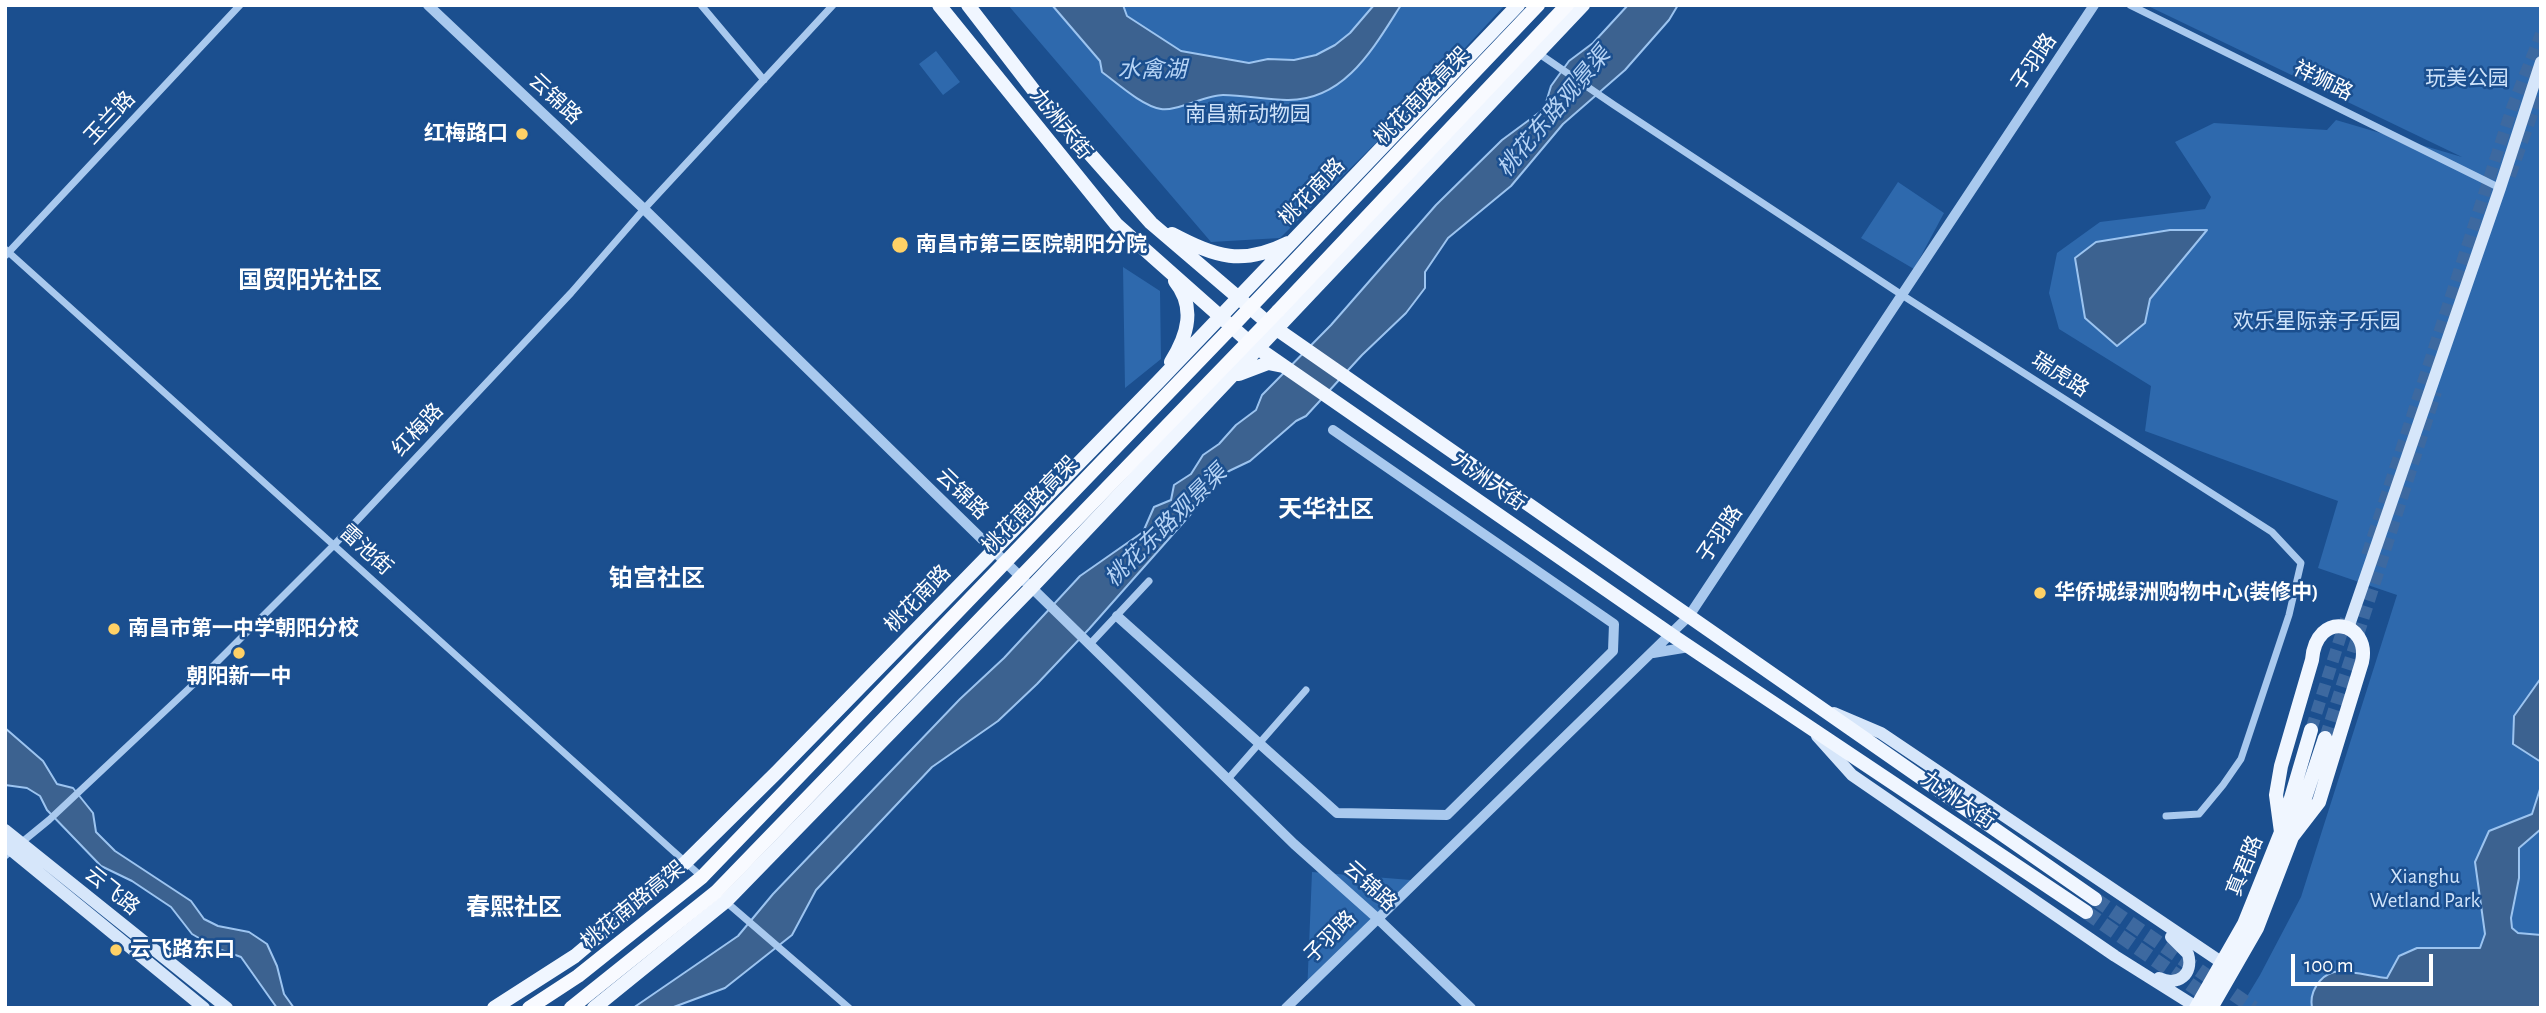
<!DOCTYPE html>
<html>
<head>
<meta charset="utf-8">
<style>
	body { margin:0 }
	#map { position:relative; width:2546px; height:1013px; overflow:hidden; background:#1b4f8f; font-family:"Alegreya Sans",sans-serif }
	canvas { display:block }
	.frame { position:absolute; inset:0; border:7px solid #fff; pointer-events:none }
	.scale { position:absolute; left:2291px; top:954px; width:142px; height:32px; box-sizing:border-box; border:4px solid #fff; border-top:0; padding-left:9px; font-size:21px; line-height:24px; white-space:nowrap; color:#fff; -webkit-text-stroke:5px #1b4f8f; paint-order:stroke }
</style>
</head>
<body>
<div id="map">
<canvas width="2546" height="1013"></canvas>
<div class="frame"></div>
<div class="scale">100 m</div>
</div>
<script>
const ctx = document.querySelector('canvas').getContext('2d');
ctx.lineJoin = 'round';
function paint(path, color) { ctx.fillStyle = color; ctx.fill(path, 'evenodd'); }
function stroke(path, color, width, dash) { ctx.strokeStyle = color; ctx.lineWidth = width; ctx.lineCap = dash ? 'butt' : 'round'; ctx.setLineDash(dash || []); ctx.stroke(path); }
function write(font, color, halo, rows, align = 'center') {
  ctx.font = font + ' "Alegreya Sans","Noto Sans SC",sans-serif'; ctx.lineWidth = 5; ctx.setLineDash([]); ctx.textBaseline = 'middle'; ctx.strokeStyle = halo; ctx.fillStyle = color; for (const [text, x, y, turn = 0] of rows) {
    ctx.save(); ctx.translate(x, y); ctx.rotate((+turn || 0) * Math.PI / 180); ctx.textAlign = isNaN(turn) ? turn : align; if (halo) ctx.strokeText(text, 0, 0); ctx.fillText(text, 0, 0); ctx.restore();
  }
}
paint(new Path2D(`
	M1008,5H1505L1383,136L1280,238L1211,242Z
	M2146,5H2541V1008H2240L2260,975L2301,897L2397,595L2318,568L2338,501L2145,431L2151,386L2059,329L2049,293L2057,253L2100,222L2205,209L2211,197L2175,142L2214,123L2327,130L2336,120L2462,157Z
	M936,51L960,82L943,95L919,64Z
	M1898,182L1944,213L1914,269L1861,238Z
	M1123,267L1160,291L1161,359L1125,388Z
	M1312,872L1423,881L1307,995Z`), '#2e69ad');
const water = new Path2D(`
	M1052,5H1123L1127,16L1181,51L1249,63L1268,59L1294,60L1316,55L1335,45L1350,33L1374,5H1401C1374,47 1345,101 1287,100C1266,100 1245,95 1223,95C1206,95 1175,112 1161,109C1142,106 1117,83 1102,72L1100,61Z
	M1628,5H1678L1669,20L1625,70L1563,124L1511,186L1448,238L1425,272V288L1406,313L1362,355L1306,416L1296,421L1250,461L1229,471L1089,629L1037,684L998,721L932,767L816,890L792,935L725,988L671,1008H633L738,936L773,894L960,699L1004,658L1080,576L1143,532L1154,507L1171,500L1174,485L1191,474L1203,455L1219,444L1236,425L1256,410L1262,395L1331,325L1436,205L1502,140L1544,109L1551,86L1569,61L1593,43Z
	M2170,230H2207L2150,299L2145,323L2117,346L2085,318L2075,258L2096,242Z
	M2541,678V762L2513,744L2514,716Z
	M5,728L43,761L57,784L73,788L93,813L96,832L115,851L191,901L204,919L218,926L249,932L267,944L277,966L284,994L294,1008H277L241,957L216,948L192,934L171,907L132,881L101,866L47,810L40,796L27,788L5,785Z
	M2541,786V829L2519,848V878L2511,918L2512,928L2518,933L2541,935V1008H2312C2309,993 2319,976 2334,972C2345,969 2374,977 2387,978L2399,956L2417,948H2480L2485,934L2475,862L2489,831L2532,814Z`);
paint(water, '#3c6290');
stroke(water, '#9cc4f0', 2);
stroke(new Path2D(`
	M2510,176L2541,89
	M2367,555L2512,108L2541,34
	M2311,730L2346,619
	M2325,738L2436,392`), '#3d69a0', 12, [12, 6]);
stroke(new Path2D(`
	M2095,899L2254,1008
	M2086,912L2224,1008`), '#3d69a0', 14, [14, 7]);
stroke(new Path2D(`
	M701,5L764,80
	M2130,5L2500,188
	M1538,53L1614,105L1902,295L2272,532L2301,563L2289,615L2241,759L2223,785L2199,814L2166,816
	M5,249L702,877
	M6,255L240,5
	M1090,644L1149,581
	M1228,779L1306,690
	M5,856L49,820L215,664L334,545L571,293L644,209L833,5
	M725,901L849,1008`), '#a9c9ee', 7);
stroke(new Path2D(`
	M428,5L644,209L1294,844L1377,918L1471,1008
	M1117,616L1337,813L1447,815L1613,651L1614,624L1333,430
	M1653,653L1689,647
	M1286,1008L1689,616L2094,5`), '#a9c9ee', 10);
stroke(new Path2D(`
	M2348,628L2500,188L2541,62
	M1834,713L1881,733L2230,968
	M1817,736L1852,775L2115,956L2198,1008
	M5,830L227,1008
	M5,845L204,1008
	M2159,978C2178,987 2194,974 2188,954L2171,937`), '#d6e6fa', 12);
stroke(new Path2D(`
	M939,5L1116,224L1249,342L1676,638L2086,912
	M968,5L1035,92L1151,223L1268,323L2095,899
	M1172,234C1216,257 1242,266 1288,243
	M1171,362C1188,335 1196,307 1175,281
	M1239,374L1268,363L1283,366
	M2281,832L2276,795L2281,766L2312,660C2316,609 2371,621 2362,662L2319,802L2292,837
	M494,1008L575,956L686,862L777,772L1159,381L1518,5
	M594,1008L726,901L1031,588L1583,5
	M2196,1008L2244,924L2281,832L2311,730
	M2211,1008L2257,928L2292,837L2325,738`), '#f0f6ff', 14);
stroke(new Path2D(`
	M1278,311L1567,5`), '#f8faff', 14);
stroke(new Path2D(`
	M529,1008L578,976L702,877L1226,333L1538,5
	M571,1008L716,892L1278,311`), '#f8faff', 14);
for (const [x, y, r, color] of [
	[522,134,7,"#ffd166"],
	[900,245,9,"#ffd166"],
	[2040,593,7,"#ffd166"],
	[114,629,7,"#ffd166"],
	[239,653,7,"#ffd166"],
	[116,950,7,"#ffd166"]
]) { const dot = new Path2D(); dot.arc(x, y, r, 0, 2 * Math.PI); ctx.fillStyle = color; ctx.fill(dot); stroke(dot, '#1b4f8f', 2.5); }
write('21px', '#fff', '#1b4f8f', [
	["子羽路",2034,62,-56],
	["祥狮路",2323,81,26],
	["桃花南路高架",1422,96,-46],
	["云锦路",555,99,43],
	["玉兰路",110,118,-47],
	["九洲大街",1061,124,51],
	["桃花南路",1312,192,-46],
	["瑞虎路",2060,375,33],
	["红梅路",418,430,-47],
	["九洲大街",1489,482,35],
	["云锦路",962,494,44],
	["桃花南路高架",1030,505,-46],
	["子羽路",1720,534,-56],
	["雷池街",366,550,42],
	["桃花南路",918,599,-46],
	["九洲大街",1958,800,34],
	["真君路",2245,866,-68],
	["云锦路",1370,886,42],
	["云飞路",112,891,39],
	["桃花南路高架",633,905,-39],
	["子羽路",1330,937,-45]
]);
write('21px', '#cfe3fa', '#1b4f8f', [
	["玩美公园",2467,79],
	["南昌新动物园",1248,115],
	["欢乐星际亲子乐园",2317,322],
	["Xianghu",2425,877],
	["Wetland Park",2425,901]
]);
write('bold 21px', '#fff', '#1b4f8f', [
	["红梅路口",508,134,"right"],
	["南昌市第三医院朝阳分院",916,245],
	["华侨城绿洲购物中心(装修中)",2054,593],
	["南昌市第一中学朝阳分校",128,629],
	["朝阳新一中",239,677,"center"],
	["云飞路东口",130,950]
], 'left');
write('italic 23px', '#b5d3f5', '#1b4f8f', [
	["水禽湖",1152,70],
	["桃花东路观景渠",1554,112,-50],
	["桃花东路观景渠",1166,526,-45]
]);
write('bold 24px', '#fff', '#1b4f8f', [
	["国贸阳光社区",310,281],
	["天华社区",1326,510],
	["铂宫社区",657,579],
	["春熙社区",514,908]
]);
</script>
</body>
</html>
